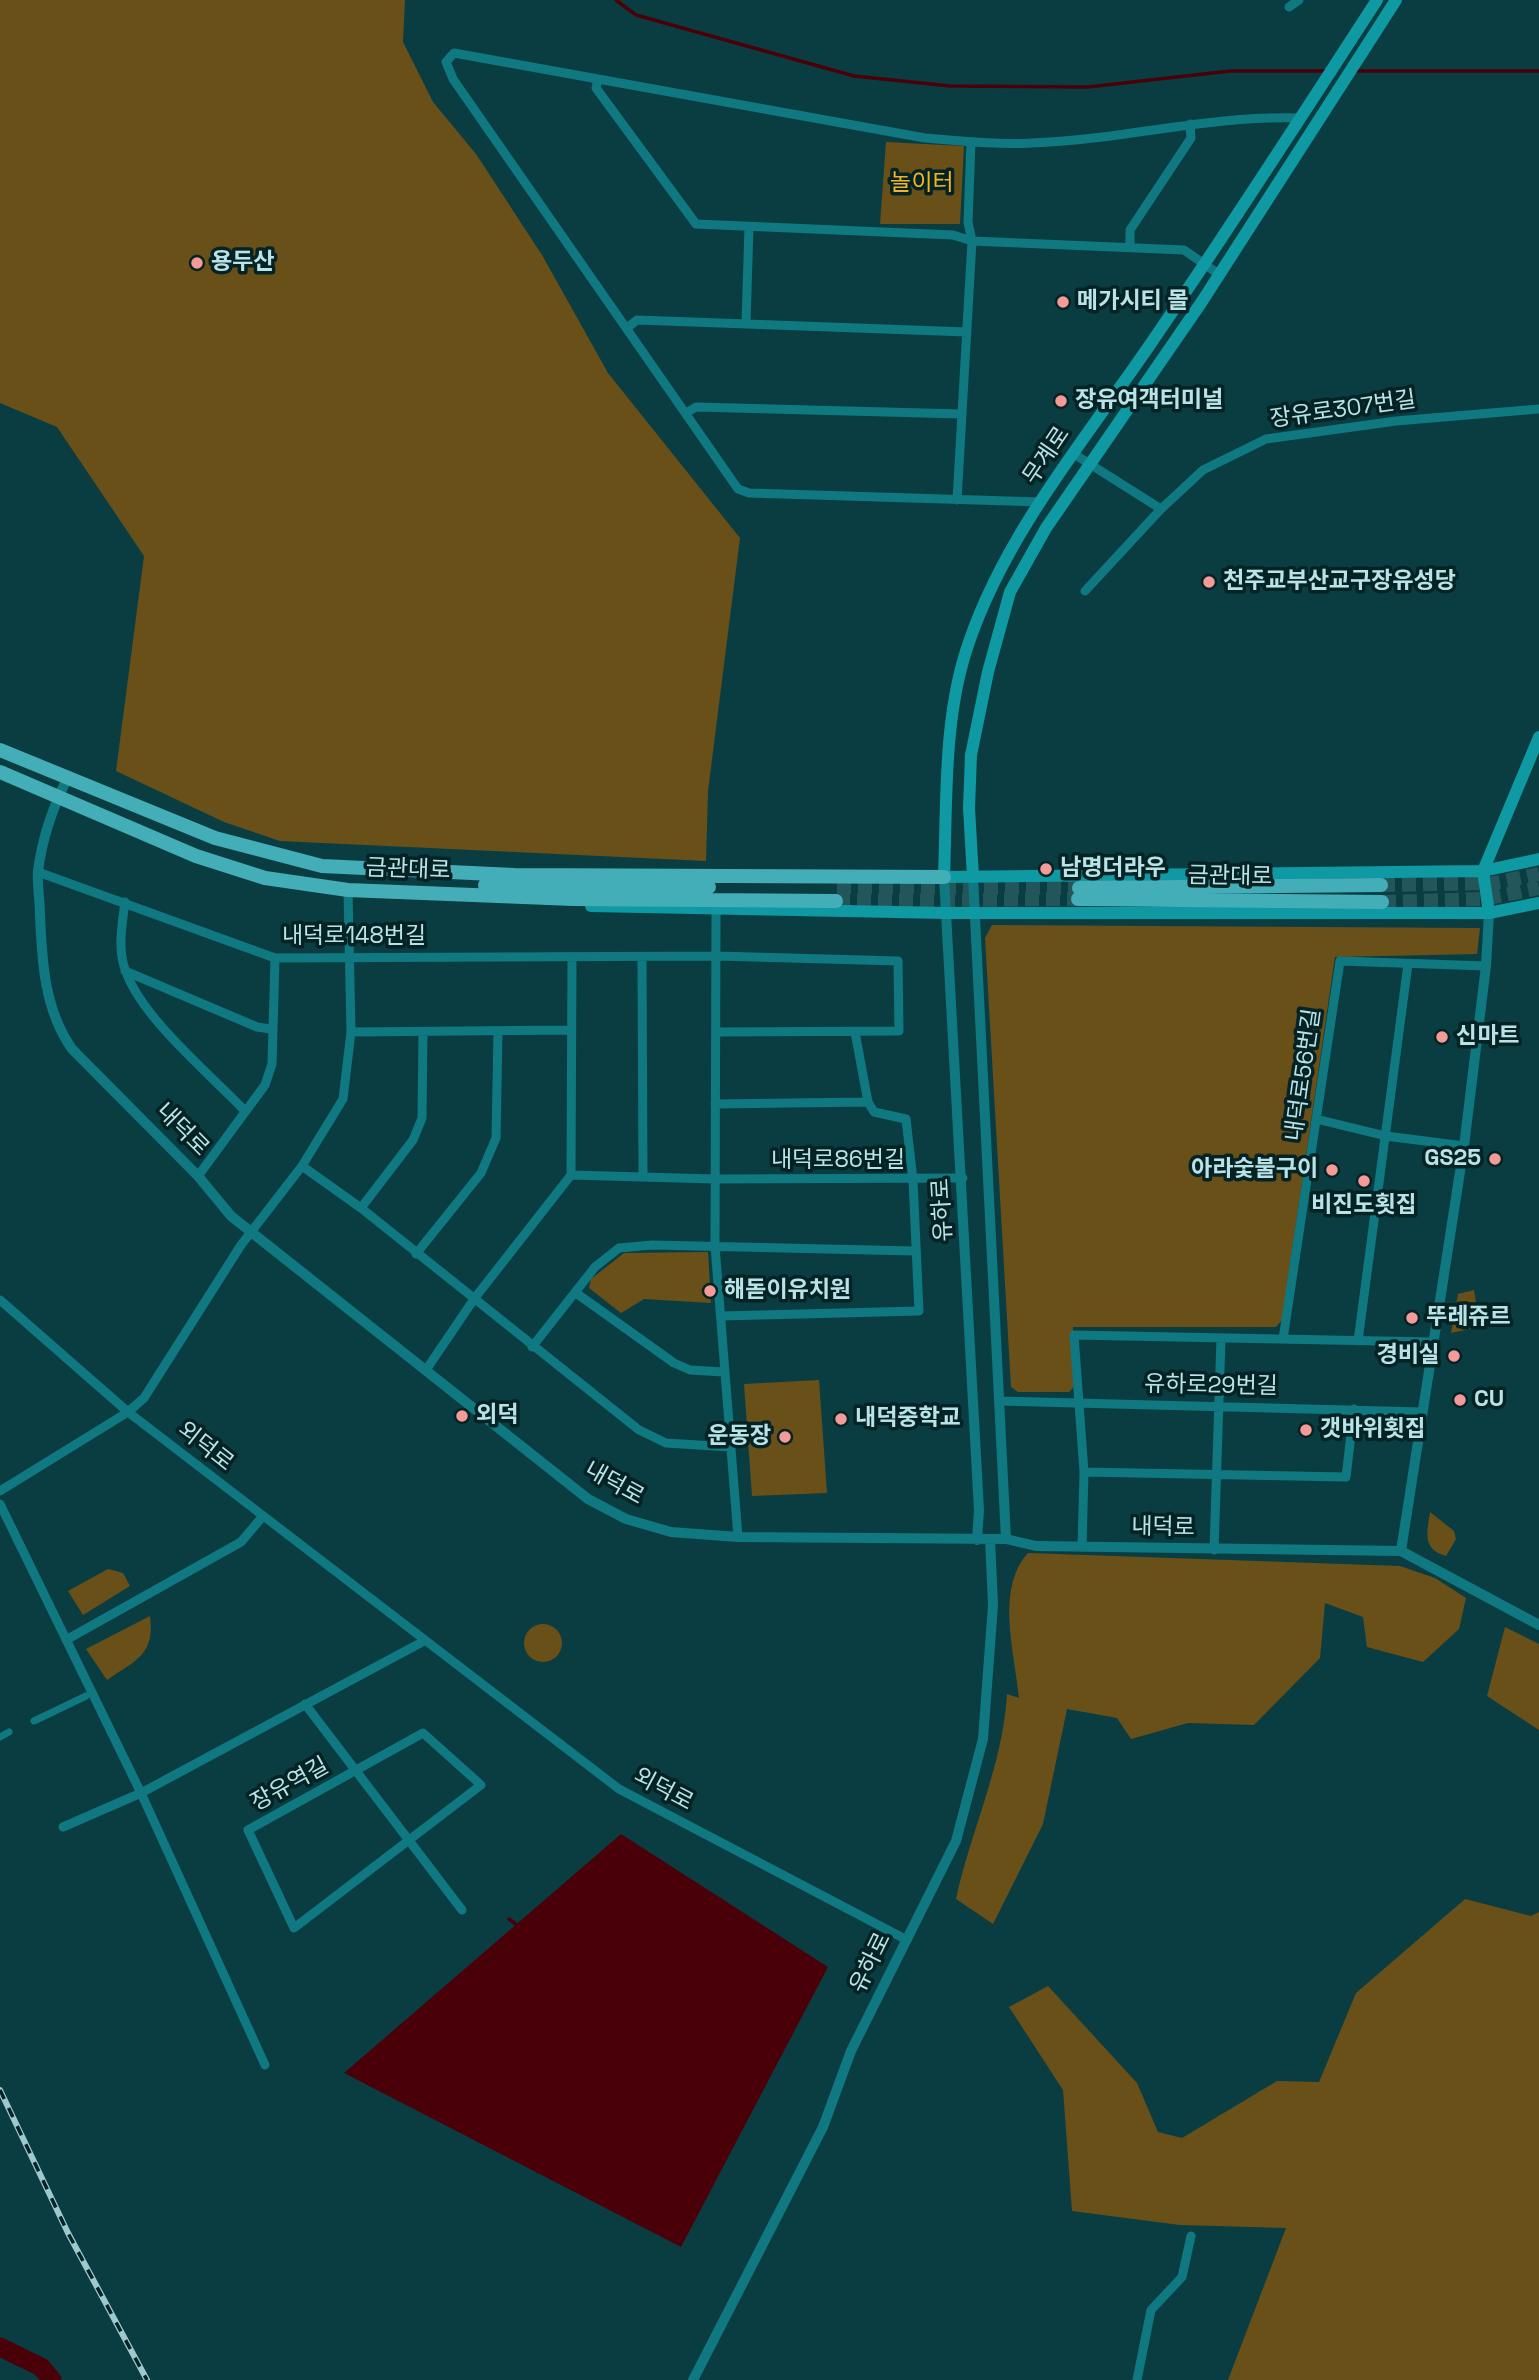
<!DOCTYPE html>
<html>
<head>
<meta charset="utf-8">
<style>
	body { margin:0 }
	canvas { display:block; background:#093d41 }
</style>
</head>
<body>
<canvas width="1539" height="2380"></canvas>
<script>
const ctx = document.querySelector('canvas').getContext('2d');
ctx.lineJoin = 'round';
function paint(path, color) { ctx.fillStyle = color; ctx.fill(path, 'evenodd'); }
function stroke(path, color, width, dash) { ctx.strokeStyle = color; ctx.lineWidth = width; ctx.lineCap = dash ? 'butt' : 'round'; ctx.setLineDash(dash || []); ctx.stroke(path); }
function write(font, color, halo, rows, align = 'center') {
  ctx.font = font + ' "Space Grotesk","Noto Sans KR",sans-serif'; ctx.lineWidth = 7; ctx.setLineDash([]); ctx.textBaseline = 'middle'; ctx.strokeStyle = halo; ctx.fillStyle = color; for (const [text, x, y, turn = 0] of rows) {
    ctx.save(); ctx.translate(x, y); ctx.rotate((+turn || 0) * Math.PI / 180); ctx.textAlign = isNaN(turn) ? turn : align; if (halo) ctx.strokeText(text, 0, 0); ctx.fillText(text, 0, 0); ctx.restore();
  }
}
paint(new Path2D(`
	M0,0H405L403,42L433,102L476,154L542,255L608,373L740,538L708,791L706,861L280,841L224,822L116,771L144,556L57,427L0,403Z
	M886,142L964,146L960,224H880Z
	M992,925L1480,928L1477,954L1335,957L1282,1320L1276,1327H1073V1388L1069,1392H1018L1011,1387L985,938Z
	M708,1252L711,1303L644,1299L621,1313L589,1288L591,1279L624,1253Z
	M1474,1290L1480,1327L1451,1333L1458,1294Z
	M819,1380L827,1493L752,1496L744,1384Z
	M1430,1512L1454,1531L1456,1539L1446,1556C1422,1549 1427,1533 1430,1512Z
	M1028,1553L1400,1566L1435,1578L1466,1598L1459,1629L1423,1662L1367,1647L1363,1617L1325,1603L1320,1658L1254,1725L1188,1723L1131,1739L1117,1718L1067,1709L1043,1824L993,1924L956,1899C971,1830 1003,1765 1007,1694L1019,1698C1015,1653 995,1589 1028,1553Z
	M108,1569L123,1573L130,1586L83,1615L68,1591Z
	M150,1616C155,1655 136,1660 107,1680L86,1649Z
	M524 1643a19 19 0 1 1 38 0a19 19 0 1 1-38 0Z
	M1505,1627L1539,1644V1730L1487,1696Z
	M1465,1899L1531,1916L1539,1912V2380H1228L1286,2228L1180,2225L1072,2211L1063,2090L1009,2007L1048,1986L1137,2083L1158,2132L1182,2138L1277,2081L1319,2082L1356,1993Z`), '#694f18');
paint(new Path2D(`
	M621,1834L828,1967L681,2247L344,2073Z`), '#4a0008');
stroke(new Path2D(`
	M616,0L636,15L854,76L950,86L1088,87L1230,71H1327
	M1356,71H1539
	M509,1919L517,1925`), '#4a0008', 3.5);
stroke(new Path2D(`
	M0,2347L41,2367L52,2380`), '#4a0008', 19);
stroke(new Path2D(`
	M1381,885L1494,883L1539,874
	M837,887L1079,888
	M836,901L1078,899
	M1382,902L1484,899L1539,888`), '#23565a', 14, [14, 7]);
stroke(new Path2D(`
	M34,1721L86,1696
	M0,1737L9,1732`), '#107880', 7);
stroke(new Path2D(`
	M1289,7L1299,0
	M598,79L596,88L696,224L953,235L972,241L1184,250L1220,275
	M1130,246V230L1191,138L1190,124
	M746,323L749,227
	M627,328L637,320L967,332
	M686,413L696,407L962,414
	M1074,454L1161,509
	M957,500L972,241L968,222L971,142
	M1041,502L749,493L738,489L453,79L446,62L454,53L925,138C961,141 997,145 1032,143C1122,140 1209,115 1299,118
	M1085,591L1161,509L1203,470L1266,439L1396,421L1539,409
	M38,872L275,958L717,956L898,961L899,1031L718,1032
	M125,902C122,925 117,950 126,972C143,1019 210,1074 245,1111
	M716,909L715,1246L738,1537
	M642,958L643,1176
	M125,971L257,1027L271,1029
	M351,1032L570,1030
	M715,1104L868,1102
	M1316,1119L1386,1136L1464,1146
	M302,1166L361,1208L639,1430L666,1443L730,1447
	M571,1175L714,1179L963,1178
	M198,1176L265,1085L272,1064L275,958
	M361,1208L413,1140L422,1118L423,1032
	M416,1254L481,1173L496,1138L498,1032
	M576,1293L674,1363L690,1370L724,1372
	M0,1300L128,1412L619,1789L907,1940
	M721,1316L919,1311L913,1180L906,1119L874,1112L868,1102L855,1032
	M1283,1339L1340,961L1486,966
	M1358,1341L1408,964
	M532,1347L595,1267L619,1248L652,1245L914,1251
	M426,1370L474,1299L571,1175L572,959
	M999,1401L1423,1412
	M1084,1472L1346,1477L1354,1409
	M0,1491L128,1412L144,1398L241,1245L302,1166L343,1099L351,1032L348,890
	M0,1504L141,1793L265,2065
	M1082,1547L1084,1472L1074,1335L1432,1342
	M1214,1550L1221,1339
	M66,1640L241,1542L263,1516
	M305,1704L462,1910
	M423,1733L481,1785L294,1928L248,1830Z
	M63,1827L141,1793L424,1641
	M1137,2380L1151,2310L1182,2277L1191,2236`), '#107880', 9);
stroke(new Path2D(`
	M67,779C53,807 42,840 38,871C37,885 40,901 40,915C42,961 44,1009 72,1049L198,1176L231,1216L588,1499L626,1519L671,1532L738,1537L1006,1539L1036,1546L1401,1551L1539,1625
	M944,877L979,1510L977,1540
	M973,877L1006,1539
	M1401,1551L1464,1146L1486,966L1489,913
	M693,2380L823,2127L851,2051L956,1841L983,1739L993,1605L990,1539`), '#107880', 10);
stroke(new Path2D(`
	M1377,0C1301,117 1226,234 1147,349C1083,442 1006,534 969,642C943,716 947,800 944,877L1483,871L1539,859
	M973,877L969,808L971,755L988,672L1010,592L1046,528L1201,303L1396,0
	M591,906L946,913H1489L1539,903
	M1489,913L1483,871L1539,737`), '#0f99a2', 12);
stroke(new Path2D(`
	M0,750L215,838L322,866L514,875L944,877
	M0,772L196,856L265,878L348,890L573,899L836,901
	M485,885L709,887
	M1079,888L1381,885
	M1078,899L1382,902`), '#43aeb7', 14);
const rail = new Path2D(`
	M0,2090L68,2233L147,2380`);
stroke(rail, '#9ec9cc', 6);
stroke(rail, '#052224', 3.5, [10]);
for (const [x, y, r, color] of [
	[197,263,7,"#f59b97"],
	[1063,302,7,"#f59b97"],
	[1061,401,7,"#f59b97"],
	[1209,582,7,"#f59b97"],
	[1046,869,7,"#f59b97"],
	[1442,1037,7,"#f59b97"],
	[1495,1159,7,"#f59b97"],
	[1332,1170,7,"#f59b97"],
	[1364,1181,7,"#f59b97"],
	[710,1291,7,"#f59b97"],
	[1412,1318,7,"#f59b97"],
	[1454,1356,7,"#f59b97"],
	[1460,1400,7,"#f59b97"],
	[462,1416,7,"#f59b97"],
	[841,1419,7,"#f59b97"],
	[1306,1430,7,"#f59b97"],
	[785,1437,7,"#f59b97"]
]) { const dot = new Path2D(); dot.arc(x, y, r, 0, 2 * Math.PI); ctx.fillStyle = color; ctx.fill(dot); stroke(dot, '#052224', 2.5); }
write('23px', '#f3b621', '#052224', [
	["놀이터",922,184]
]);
write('bold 23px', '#b9e3e6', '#052224', [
	["용두산",211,263],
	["메가시티 몰",1077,302],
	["장유여객터미널",1075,401],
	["천주교부산교구장유성당",1223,582],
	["남명더라우",1060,869],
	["신마트",1456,1037],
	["GS25",1481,1159,"right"],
	["아라숯불구이",1318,1170,"right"],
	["비진도횟집",1364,1206,"center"],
	["해돋이유치원",724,1291],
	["뚜레쥬르",1426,1318],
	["경비실",1440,1356,"right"],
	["CU",1474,1400],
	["외덕",476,1416],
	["내덕중학교",855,1419],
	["갯바위횟집",1320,1430],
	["운동장",771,1437,"right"]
], 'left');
write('23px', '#b9e3e6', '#052224', [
	["장유로307번길",1343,410,-8],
	["무계로",1047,456,-56],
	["금관대로",408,870,2],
	["금관대로",1230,877,1],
	["내덕로148번길",354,937],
	["내덕로56번길",1304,1075,-82],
	["내덕로",182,1130,45],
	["내덕로86번길",838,1161],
	["유하로",943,1210,-93],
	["유하로29번길",1211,1386,1],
	["외덕로",205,1447,38],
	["내덕로",614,1484,29],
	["내덕로",1163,1528,1],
	["장유역길",290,1785,-29],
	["외덕로",663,1790,28],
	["유하로",871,1963,-64]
]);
</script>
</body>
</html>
